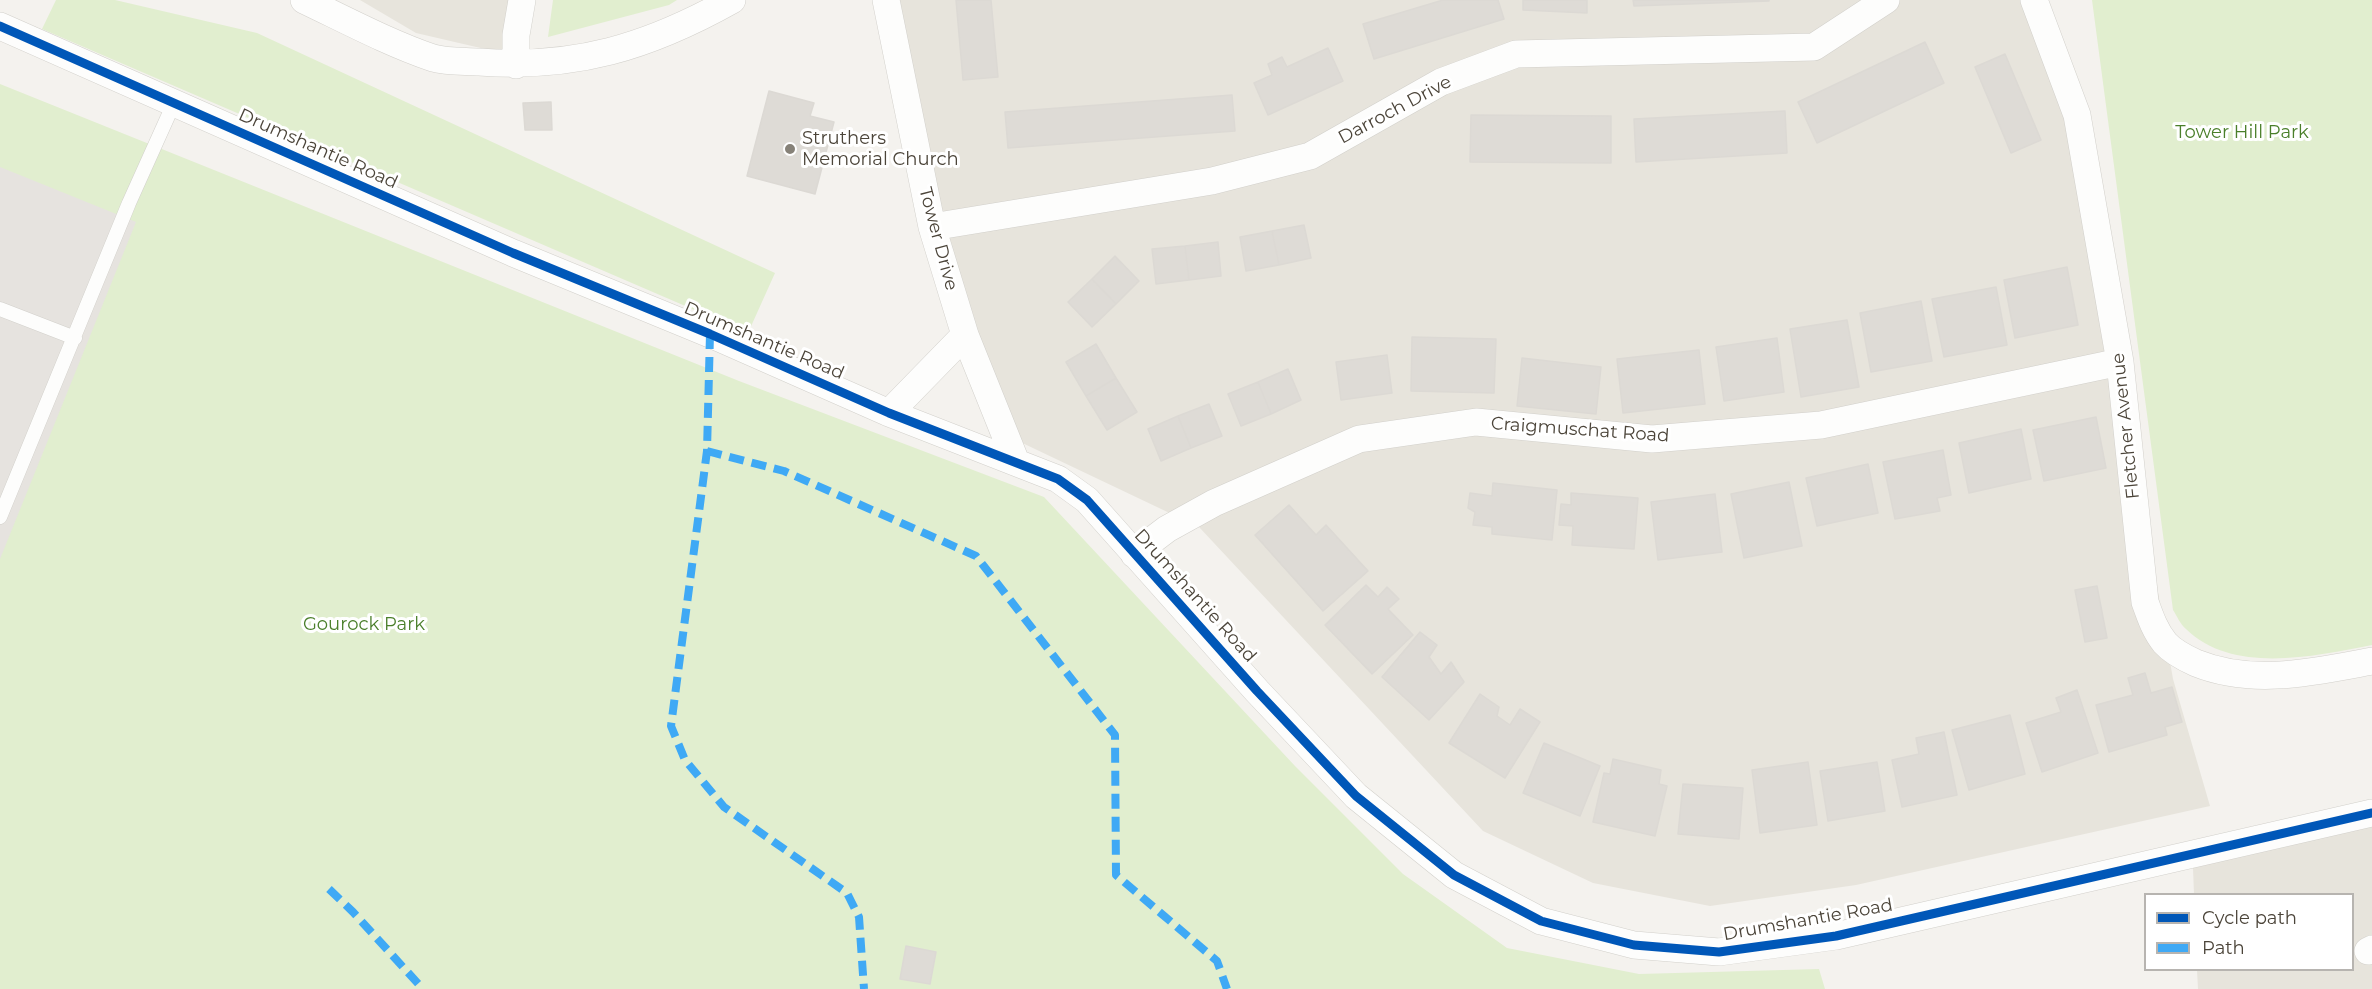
<!DOCTYPE html>
<html>
<head>
<meta charset="utf-8">
<style>
	body { margin:0 }
	#map { position:relative; width:2372px; height:989px; overflow:hidden; background:#f4f2ee; font-family:Montserrat,sans-serif }
	canvas { display:block }
	.legend { position:absolute; left:2144px; top:893px; width:210px; height:78px; box-sizing:border-box; background:#fff; border:2px solid #b7b4b0; margin:0; padding:8px 10px; list-style:none; font-size:18px; color:#4b4439 }
	.legend li { display:flex; align-items:center; gap:12px; height:30px }
	.legend b { width:30px; border:2px solid #b7b4b0 }
</style>
</head>
<body>
<div id="map">
<canvas width="2372" height="989"></canvas>
<ul class="legend">
<li><b style="height:8px;background:#0057b8"></b>Cycle path</li>
<li><b style="height:8px;background:#3fa9f5"></b>Path</li>
</ul>
</div>
<script>
const ctx = document.querySelector('canvas').getContext('2d');
ctx.lineJoin = 'round';
function paint(path, color) { ctx.fillStyle = color; ctx.fill(path, 'evenodd'); }
function stroke(path, color, width, dash) { ctx.strokeStyle = color; ctx.lineWidth = width; ctx.lineCap = dash ? 'butt' : 'round'; ctx.setLineDash(dash || []); ctx.stroke(path); }
function write(font, color, halo, rows, align = 'center') {
  ctx.font = font + ' Montserrat,sans-serif'; ctx.lineWidth = 6; ctx.setLineDash([]); ctx.textBaseline = 'middle'; ctx.strokeStyle = halo; ctx.fillStyle = color; for (const [text, x, y, turn = 0] of rows) {
    ctx.save(); ctx.translate(x, y); ctx.rotate((+turn || 0) * Math.PI / 180); ctx.textAlign = isNaN(turn) ? turn : align; if (halo) ctx.strokeText(text, 0, 0); ctx.fillText(text, 0, 0); ctx.restore();
  }
}
paint(new Path2D(`
	M360,0H526L515,56L416,33Z
	M879,0H2026L2075,113L2173,679L2210,806L1856,885L1710,906L1593,883L1483,831L1199,527L995,430Z
	M2372,823V989H2198L2197,970H2352V894H2194L2192,842Z`), '#e7e4dc');
paint(new Path2D(`
	M56,0H115L257,33L775,273L748,333L42,29Z
	M553,0H677L669,5L548,37Z
	M2092,0H2372V645C2315,656 2233,675 2186,629C2180,624 2177,616 2173,610Z
	M0,84L739,381L1044,497L1295,766L1403,874L1507,948L1639,974L1819,969L1825,989H0Z`), '#e1eecf');
paint(new Path2D(`
	M0,167L136,222L0,559Z`), '#e6e3df');
const building = new Path2D(`
	M956,0H991L998,77L963,80Z
	M1443,0H1498L1504,19L1374,59L1363,24Z
	M1523,0H1587V13L1523,10Z
	M1633,0H1769V1L1634,6Z
	M1925,42L1944,83L1817,143L1798,102Z
	M1328,48L1343,81L1268,115L1254,83L1272,75L1268,64L1282,57L1287,67Z
	M2005,54L2041,140L2011,153L1975,67Z
	M769,91L814,103L810,116L834,122L815,194L747,176Z
	M1232,95L1235,131L1008,148L1005,112Z
	M551,102L552,130H525L523,103Z
	M1785,111L1787,153L1636,162L1634,119Z
	M1471,115L1611,116V163L1470,162Z
	M1304,225L1311,258L1279,265L1272,231Z
	M1272,231L1279,265L1246,271L1240,237Z
	M1218,242L1221,276L1189,280L1185,246Z
	M1185,246L1189,280L1156,284L1152,249Z
	M1115,256L1139,281L1116,304L1092,279Z
	M2067,267L2078,325L2015,338L2004,280Z
	M1092,279L1116,304L1092,327L1068,302Z
	M1996,287L2007,345L1944,357L1932,299Z
	M1921,301L1932,361L1871,372L1860,313Z
	M1847,320L1859,387L1801,397L1790,329Z
	M1412,337L1496,339L1494,393L1411,391Z
	M1777,338L1784,392L1724,401L1716,347Z
	M1096,344L1116,378L1086,396L1066,362Z
	M1699,350L1705,404L1623,413L1617,359Z
	M1387,355L1392,393L1341,400L1336,362Z
	M1522,358L1601,367L1596,414L1517,406Z
	M1288,369L1301,400L1271,414L1258,382Z
	M1116,378L1137,412L1107,430L1086,396Z
	M1258,382L1271,414L1241,426L1228,394Z
	M1209,404L1222,436L1191,448L1178,416Z
	M1178,416L1191,448L1161,461L1148,429Z
	M2096,417L2106,468L2044,481L2033,430Z
	M2021,429L2031,479L1969,493L1959,443Z
	M1943,450L1951,495L1937,498L1940,511L1895,519L1883,462Z
	M1868,464L1878,513L1817,526L1806,478Z
	M1789,482L1802,546L1744,558L1731,494Z
	M1493,483L1557,490L1552,540L1492,534V527L1473,525L1475,512L1468,508L1470,493L1492,496Z
	M1571,493L1638,498L1634,549L1572,545L1573,526L1559,525L1561,504L1571,505Z
	M1715,494L1722,552L1658,560L1651,502Z
	M1289,505L1316,535L1326,525L1368,571L1323,611L1255,535Z
	M1366,585L1378,597L1387,587L1399,599L1388,609L1413,635L1372,674L1325,625Z
	M2097,586L2107,638L2085,642L2075,590Z
	M1420,632L1437,645L1429,657L1441,674L1451,662L1464,682L1429,720L1382,677Z
	M2145,673L2151,693L2172,687L2182,722L2165,727L2167,735L2109,752L2096,705L2133,695L2128,678Z
	M2077,690L2098,753L2042,772L2026,723L2061,712L2056,698Z
	M1480,694L1499,707L1497,716L1510,725L1520,709L1540,722L1505,778L1449,743Z
	M2010,715L2025,774L1969,790L1952,730Z
	M1944,732L1957,795L1902,807L1892,760L1919,754L1916,738Z
	M1544,743L1600,766L1580,816L1523,793Z
	M1613,759L1661,770L1659,784L1667,786L1655,836L1593,822L1604,773L1610,774Z
	M1808,762L1817,825L1760,833L1752,770Z
	M1877,762L1885,811L1828,821L1820,771Z
	M1683,784L1743,788L1739,839L1678,834Z
	M906,946L936,952L930,984L900,979Z`);
paint(building, '#dedbd6');
stroke(building, '#dcd9d4', 1.5);
const lane = new Path2D(`
	M0,309L75,338
	M0,517L129,203L174,103`);
const street = new Path2D(`
	M304,0C346,20 389,43 433,58C447,62 464,61 479,62C575,69 648,47 732,0
	M886,0L932,227L965,335L1016,462
	M2034,0L2077,115L2120,362L2145,602C2150,616 2155,631 2165,643C2173,652 2185,658 2196,663C2253,686 2313,672 2372,661
	M0,26L513,253L710,334L889,413L1058,479L1087,500L1257,691L1356,796L1454,875L1541,921L1634,945L1719,952L1836,936L2372,813
	M516,65V35L522,0
	M932,227L1212,181L1310,156L1441,82L1516,54L1814,47L1886,0
	M889,413L965,335
	M1134,554L1167,529L1214,503L1359,439L1476,422L1652,439L1821,425L2120,362
	M2368,951L2372,949`);
stroke(lane, '#d2d0cb', 15);
stroke(street, '#d2d0cb', 28);
stroke(lane, '#fdfdfc', 14);
stroke(street, '#fdfdfc', 27);
stroke(new Path2D(`
	M710,334L707,451L671,726L685,760L724,807L847,893L859,917L864,989
	M707,451L784,471L976,556L1115,735L1116,875L1217,961L1227,989
	M329,889L353,912L423,989`), '#3fa9f5', 8, [15, 8]);
stroke(new Path2D(`
	M0,26L513,253L710,334L889,413L1058,479L1087,500L1257,691L1356,796L1454,875L1541,921L1634,945L1719,952L1836,936L2372,813`), '#0057b8', 9);
for (const [x, y, r, color] of [
	[790,149,6,"#868178"]
]) { const dot = new Path2D(); dot.arc(x, y, r, 0, 2 * Math.PI); ctx.fillStyle = color; ctx.fill(dot); stroke(dot, '#fff', 2); }
write('18px', '#4b4439', '#fff', [
	["Darroch Drive",1395,110,-28],
	["Drumshantie Road",318,149,24],
	["Tower Drive",938,239,75],
	["Drumshantie Road",764,341,23],
	["Fletcher Avenue",2126,426,-96],
	["Craigmuschat Road",1580,430,4],
	["Drumshantie Road",1195,596,48],
	["Drumshantie Road",1808,920,-10]
]);
write('18px', '#4a7f2a', '#fff', [
	["Tower Hill Park",2242,133],
	["Gourock Park",364,625]
]);
write('18px', '#4b4439', '#fff', [
	["Struthers",802,139],
	["Memorial Church",802,160]
], 'left');
</script>
</body>
</html>
